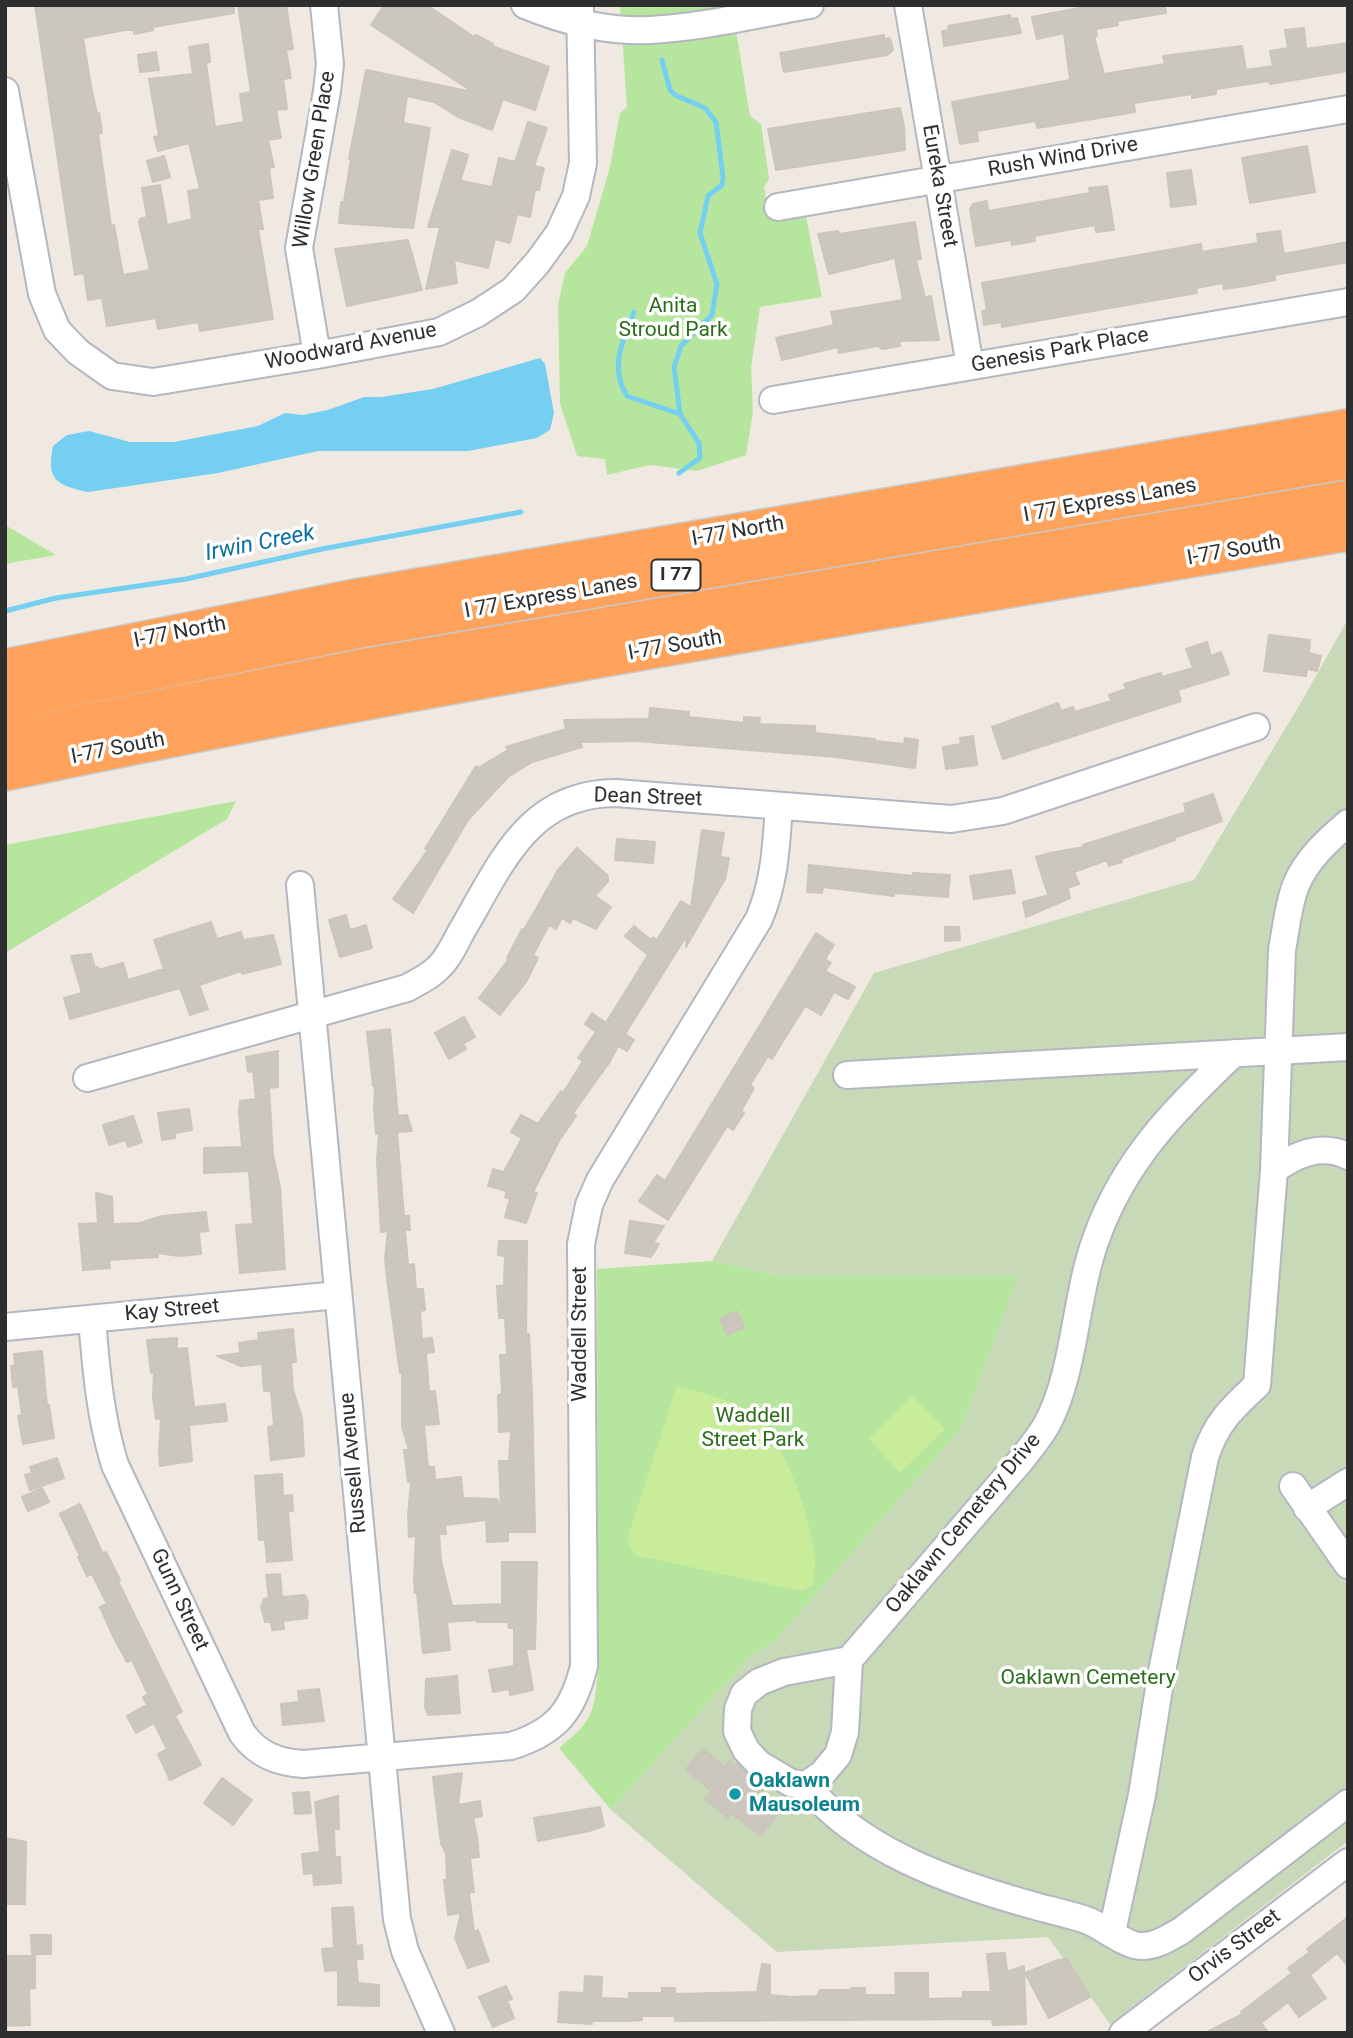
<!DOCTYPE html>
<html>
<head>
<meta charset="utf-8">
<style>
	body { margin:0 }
	#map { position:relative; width:1353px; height:2038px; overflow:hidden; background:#efe9e1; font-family:Roboto,sans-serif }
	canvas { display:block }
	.frame { position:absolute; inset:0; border:7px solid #2e2e2e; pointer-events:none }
</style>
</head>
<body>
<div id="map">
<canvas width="1353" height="2038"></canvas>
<div class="frame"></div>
</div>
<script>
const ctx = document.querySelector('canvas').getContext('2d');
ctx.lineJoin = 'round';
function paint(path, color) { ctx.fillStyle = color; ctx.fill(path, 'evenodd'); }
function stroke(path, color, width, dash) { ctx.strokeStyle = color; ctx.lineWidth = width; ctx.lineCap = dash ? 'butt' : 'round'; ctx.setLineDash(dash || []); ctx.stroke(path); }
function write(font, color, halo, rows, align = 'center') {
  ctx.font = font + ' Roboto,sans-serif'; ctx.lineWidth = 7; ctx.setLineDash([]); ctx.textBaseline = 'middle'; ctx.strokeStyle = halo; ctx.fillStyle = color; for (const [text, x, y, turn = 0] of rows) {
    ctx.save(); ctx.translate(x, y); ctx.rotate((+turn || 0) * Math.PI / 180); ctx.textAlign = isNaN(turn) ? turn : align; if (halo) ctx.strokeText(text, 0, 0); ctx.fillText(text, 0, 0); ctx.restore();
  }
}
paint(new Path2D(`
	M620,5H732L750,116L761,124L769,179L764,187L769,218L805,212L822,297L760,307L751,368L753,412L746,455L697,471L650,465L607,475L605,459L577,456L560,403L558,305L565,273L587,246L610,167L620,113L627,107Z
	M5,525L56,555L5,564Z
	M236,801L227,819L5,953V845Z
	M712,1261L781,1276L1019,1275L961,1429L777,1639L749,1658L611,1810L559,1748C593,1721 595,1711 598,1668L597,1269Z`), '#b6e59e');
paint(new Path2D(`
	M1348,619V1841L1110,2024L1048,1937L777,1952L611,1810L749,1658L777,1639L961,1429L1018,1276H781L712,1261L874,973L1194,880L1303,699Z`), '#c8d9b8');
paint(new Path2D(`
	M677,1386C699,1391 745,1403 760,1420C786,1447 815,1527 815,1564C815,1571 813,1578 813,1585L800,1591L635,1555L627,1539Z
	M912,1396L945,1429L900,1473L869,1439Z`), '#c9ec9a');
paint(new Path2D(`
	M540,358L545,364L554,413L550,430L537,438L468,451H318L218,473L88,492C56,485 46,480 53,446L67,435L89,431L130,442H174L258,426L285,413L303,415L328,410L364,397H381L433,389Z`), '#75cff0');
stroke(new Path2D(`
	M662,60L670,90L675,95L705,108L716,122L723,177L722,185L708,196L700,233L717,284L712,315L681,346L674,367L680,414L699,443L700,458L679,473
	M634,312C623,340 609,368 627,396L680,414
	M5,611L56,598L186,579L322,549L521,512`), '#75cff0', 5);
const building = new Path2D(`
	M35,5H234V13L153,27V30L134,34V30H125L83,38L91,86L97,114L99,113L102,133L98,134L111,226L114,225L123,275L150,270L139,222L140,219L147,217L142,188L160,185L167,225L192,219L188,191L200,189L189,143L158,151L154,137L159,136L149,79L193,74L189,47L208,44L210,62L206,63L215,127L244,122L240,94L251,92L238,5H286L293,49L286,50L291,78L283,79L287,109L276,110L281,138L268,140L274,167L269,168L273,198L258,200L263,229H258L273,319L200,331L198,322L158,329L156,318L107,326L102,298L88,300L84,273L75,275Z
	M384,5H427L474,37L476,35L493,44L492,46L549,67L535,110L503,99L492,130L458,117L434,102L407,96L403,123L430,128L413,228L339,223L341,202H344L351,159H349L366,70L473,92L371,25Z
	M1084,5H1165L1166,13L1117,21L1118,25L1096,29L1097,36H1094L1104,74L1165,64L1163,56L1242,46L1246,70L1273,66L1270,51L1288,48L1285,30L1304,28L1306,49L1348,43V71L1270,84L1269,81L1216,89V94L1192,98V94L1134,103L1135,112L1056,125L1037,128L1036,121L977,131L978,141L960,144L952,102L1070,80L1064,33L1037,39L1032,17L1084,7Z
	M1010,15L1011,19L1017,18L1021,33L944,46L942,31L949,30L948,26Z
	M884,35V39L890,38L893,50L887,55L784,72L780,53Z
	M156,52L159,70L140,72L138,55Z
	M900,108L904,127L905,150L776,170L768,129Z
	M528,122L547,128L534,166L544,168L539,190H535L530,217L517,214L510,243L495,239L488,268L454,260L457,283L426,289L440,227H428L452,150L468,155L461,179L462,181L492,187L499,158L515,162Z
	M1307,146L1315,192L1250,203L1242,158Z
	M164,156L170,177L153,182L147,161Z
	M1191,170L1196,204L1171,207L1167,173Z
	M1107,186L1114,230L1096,232L1095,225L1034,236L1035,241L1012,245L1011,240L976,246L970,209L973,204L987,201L988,211L1090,193L1089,188Z
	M915,222L921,259L916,260L925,298L931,296L939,340L899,341L900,346L882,349L878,346L839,353L838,347L782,360L776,338L834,325L831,312L903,300L895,258L829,274L818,234L838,231L839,234Z
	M1280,231L1284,254L1348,242V262L1275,275V280L1245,286L1224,289L1223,283L1196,288L1197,293L1087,312L1002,327L1001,322L984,325L982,311L987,310L982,283L1201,244L1202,252L1258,243L1257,234Z
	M408,240L422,290L347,306L335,249Z
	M1269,635L1310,640L1309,653L1321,656L1317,671L1307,669L1306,676L1264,671Z
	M1207,642L1211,656L1221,652L1229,674L1178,690L1181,701L1003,759L992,727L1058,703L1061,711L1073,707L1075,712L1111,701L1109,695L1126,689L1124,684L1161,673L1162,677L1193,668L1186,649Z
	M650,708L689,712V717L744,723V717L760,718L759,724L815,726V733L875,739V741L904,744L905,738L918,740L915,768L836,757L637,741L580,742L582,747L532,762L508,777L468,820L413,913L393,899L428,850L425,849L476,766L478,768L508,750L506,747L566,729L564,720L649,719Z
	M973,736L977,765L946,769L943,747L961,744L960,738Z
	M1213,794L1222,821L1174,838L1175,840L1121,859L1122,862L1109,866L1107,860L1074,872L1079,884L1048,895L1036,857L1050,853L1084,847L1083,845L1186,812L1184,804Z
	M702,830L724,833L720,857L729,858L725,879L686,947L687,935L625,1034L634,1040L627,1051L618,1046L609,1063L573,1113L576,1116L559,1141L533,1192L537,1193L526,1223L505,1217L510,1199L505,1197L507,1191L488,1186L493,1169L504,1172L522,1138L511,1132L521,1115L538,1124L561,1091L563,1093L583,1061L578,1058L596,1032L585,1024L592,1013L606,1023L648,955L625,936L634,926L651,940L653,937L657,940L681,901L691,907Z
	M617,839L655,842L653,863L615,860Z
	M577,848L608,876V881L595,896L611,907L596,929L573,918L570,923L562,918L556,929L549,925L533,955L538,958L526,982L500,1015L479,998L509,959L507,958L522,929L524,930L558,870Z
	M809,865L913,876V873L950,875L948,897L894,893V896L823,887L822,893L807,892Z
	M1011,870L1015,893L974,899L970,876Z
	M1068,890L1070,898L1026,917L1023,902Z
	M346,915L350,930L366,925L372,948L340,957L329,920Z
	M211,922L217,939L241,932L243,940L273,935L281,964L242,974L241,971L199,985L208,1009L190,1015L180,988L70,1019L64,998L82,993L71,956L91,954L95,968L98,967L99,970L123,963L128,980L164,969L154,940Z
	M945,927H959L960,940L945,941Z
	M816,933L834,945L825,959L831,963L825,971L855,987L848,999L834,992L821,1015L805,1006L772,1059L768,1056L750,1085L754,1088L741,1111L744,1113L733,1130L727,1126L668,1220L639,1201L657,1175L665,1181Z
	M464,1017L475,1037L463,1044L466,1049L449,1059L435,1033Z
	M390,1029L398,1116L407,1115L412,1131L397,1132L404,1216H409L410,1230H405L408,1265L414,1264L416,1289H423L425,1310L420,1311L422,1339L432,1338L434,1352L426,1353L429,1392L435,1391L439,1424L424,1425L428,1467H434L435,1480L461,1477L463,1498L497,1499L501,1510L499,1461H509L511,1431L499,1432L498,1395L502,1394L500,1355H507L505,1318H499L497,1286H504L505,1256L498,1255L499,1241H527L526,1334H529L532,1394L535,1532H508V1541L487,1542L486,1520L445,1525L446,1534H439L441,1561L452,1606L502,1604V1562H537L535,1649H526L533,1690L510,1695L509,1689L493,1692L489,1670L514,1666V1628H509L508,1622H477V1620L447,1622L450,1650L423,1653L417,1593H415L414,1580L416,1536L409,1537L408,1515L411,1482H408L404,1450H409L402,1427V1373H400L387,1279L385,1258L388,1231L381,1232L377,1160L379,1134H376L374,1109L375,1086H373L367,1032Z
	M278,1051V1087L269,1088L273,1155L280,1187L285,1269L240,1273L236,1225L253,1224L249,1171L204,1173V1148L242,1147L239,1112L240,1101L256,1099L253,1071L248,1072L246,1057Z
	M189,1109L192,1130L175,1133V1138L162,1140L158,1113Z
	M133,1116L142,1142L128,1147L126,1140L109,1145L103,1125Z
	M96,1193L112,1197L113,1224L140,1223L162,1216L206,1212L208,1231L199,1232L201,1254L179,1256L158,1253V1257L109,1260L110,1268L83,1270L79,1224L98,1223Z
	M630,1221L664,1226L653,1243L659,1244L651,1257L625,1253Z
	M737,1311L744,1328L727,1335L720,1319Z
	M293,1329L296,1362H291L293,1390L302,1418L304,1456L271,1460L268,1427L274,1426L271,1391H264L262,1364L241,1366L217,1356L240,1353L239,1343L259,1340L258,1333Z
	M177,1338V1349L187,1348L194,1407L225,1404L227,1421L189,1425L192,1461L160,1466L159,1452L161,1418L156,1419L153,1397L154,1373H151L147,1340Z
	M42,1351L47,1406L49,1405L54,1438L23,1444L18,1416L22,1415L18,1386L13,1387L11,1366L15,1365L14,1354Z
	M57,1458L64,1478L30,1490L25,1475L32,1473L30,1467Z
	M282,1474L283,1496L292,1495L293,1511H288L292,1560L267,1562L265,1540H259L255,1476Z
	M42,1488L49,1502L28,1511L22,1497Z
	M80,1504L103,1554L106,1552L120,1580L118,1581L129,1604L182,1712L175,1716L201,1765L170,1780L158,1754L167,1749L154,1723L136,1733L127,1716L147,1705L143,1697L148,1694L132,1660L127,1662L113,1636L100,1607L107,1604L92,1574L87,1576L78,1557L80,1556L60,1514Z
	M280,1574L282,1597L305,1595L308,1602L307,1618L283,1621L284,1629L272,1630L271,1622H265L261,1607L264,1599L269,1598L266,1575Z
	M457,1676L460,1713L428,1715L425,1707L426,1679Z
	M319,1689L324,1721L283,1725L281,1704L299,1702L298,1691Z
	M703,1749L725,1767L730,1761L736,1766L737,1764L748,1775L759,1782L757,1785L763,1790L757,1797L778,1814L760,1836L732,1813L728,1818L705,1799L712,1791L686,1769Z
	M462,1773L458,1805L480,1801L482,1816L473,1818L477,1836L479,1857L470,1858L474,1892H469L474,1932L478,1930L489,1961L468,1968L455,1938L461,1913L448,1915L444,1880H447L446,1853L441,1844L433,1777Z
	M222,1778L252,1800L233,1825L204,1803Z
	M309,1792L311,1813L295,1814L293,1793Z
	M338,1796L339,1829H334L335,1857H340L341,1883L314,1885L313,1873L304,1874L302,1854L320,1852L315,1802Z
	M600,1807L604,1826L589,1831L538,1841L534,1818Z
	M5,1838L26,1842L25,1904H5Z
	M353,1907L356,1946L362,1945L363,1959H356L358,1983L379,1985V2006L338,2005V1970L325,1971L322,1949L334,1948L332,1908Z
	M1348,1917V1966L1337,1953L1310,1975L1326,1998L1299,2017L1288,2002L1261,2023L1269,2033H1205L1243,2014L1241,2012L1292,1973L1288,1968L1310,1952L1307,1949Z
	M31,1935H51V1954H32Z
	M1005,1953L1007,1972L1024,1966L1026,2024L993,2025L992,2019L675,2021V2016H642V2020L629,2021H591L592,2024L558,2022L560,1992L584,1993L585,1976L602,1977L601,1998L629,1999V1993H662V1988H675V1994L757,1992L762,1964L770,1965V1995L791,1997L817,1996L820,1990H851V1988H865V1995H896L895,1973H928V1999L963,1998V1992H991L987,1954Z
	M5,1956H35V1988L29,1989L30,2025L5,2026Z
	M1067,1959L1090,1997L1049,2018L1025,1973L1058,1960Z
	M506,1986L512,1999L507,2001L514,2018L493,2027L479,1997Z`);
paint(building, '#cbc7bf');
stroke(building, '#cbc5ba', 2);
const minor = new Path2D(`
	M525,5C564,21 608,32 650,30C704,27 758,14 810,5
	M908,5L970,366
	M5,91L42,294L57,330L78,352L112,376L153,382L317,355L439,332L478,313L513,290L538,262L559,233L576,196L583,163L580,5
	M778,207L1348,109
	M317,355L299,248L327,91L330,64L324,5
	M773,400L1348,302
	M300,885L397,1919L405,1951L441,2033
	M847,1075L1348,1047
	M87,1078L407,988C418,982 429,977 438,968C450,957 456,940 464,927C502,862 529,793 616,793L951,819L1003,811L1256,727
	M1274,1170C1296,1154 1321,1143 1348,1156
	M92,1319C96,1368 100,1417 115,1465L242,1733C258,1755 277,1762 303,1764L511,1746C556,1732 573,1711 584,1666L581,1244L589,1205L600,1180L759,919C775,881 776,847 779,806
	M5,1327L338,1295
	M1293,1486L1348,1565
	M1307,1508L1348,1482
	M849,1660L845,1732L838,1755L822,1774L806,1785L791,1783L759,1764L746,1750L737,1731L738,1709L744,1694L759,1682L784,1672L849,1660L1022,1459C1030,1448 1040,1437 1047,1424C1075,1373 1075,1296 1096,1239C1124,1160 1175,1109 1234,1053
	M806,1785C859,1850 949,1882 1028,1904C1048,1910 1069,1914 1089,1921C1103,1927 1128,1947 1142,1946C1157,1946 1168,1938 1181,1931L1348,1803
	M1112,1932L1142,1795L1161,1676L1205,1457C1216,1423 1231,1409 1257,1385L1274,1170L1282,950C1286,929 1288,905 1296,885C1306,860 1327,841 1348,823
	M1123,2033L1348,1862`);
const highway = new Path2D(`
	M5,668L355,598L1348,428
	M5,701L360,629L1348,460
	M5,739L367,667L1348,499
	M5,772C450,679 900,608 1348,532`);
stroke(minor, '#b4b7c1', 30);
stroke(highway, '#c9c9c9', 40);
stroke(minor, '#fff', 26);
stroke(highway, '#ffa35c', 37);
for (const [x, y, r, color] of [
	[735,1794,7,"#0f9aa8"]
]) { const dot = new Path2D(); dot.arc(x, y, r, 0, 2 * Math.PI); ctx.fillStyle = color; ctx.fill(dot); stroke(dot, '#fff', 2.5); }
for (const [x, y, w] of [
	[676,575,49]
]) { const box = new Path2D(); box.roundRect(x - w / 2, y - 15.5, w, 31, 5); ctx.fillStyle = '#fff'; ctx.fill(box); stroke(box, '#2e2e2e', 2); }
write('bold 19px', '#2e2e2e', null, [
	["I 77",676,575]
]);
write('21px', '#2e2e2e', '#fff', [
	["Rush Wind Drive",1063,158,-10],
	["Willow Green Place",315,160,-81],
	["Eureka Street",939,186,80],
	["Woodward Avenue",351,347,-11],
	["Genesis Park Place",1060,351,-10],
	["I 77 Express Lanes",1110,501,-10],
	["I-77 North",738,532,-10],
	["I-77 South",1234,551,-10],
	["I 77 Express Lanes",551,597,-10],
	["I-77 North",180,633,-11],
	["I-77 South",675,646,-10],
	["I-77 South",118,749,-11],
	["Dean Street",648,798,2],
	["Kay Street",172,1311,-5],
	["Waddell Street",581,1334,-90],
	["Russell Avenue",354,1463,-95],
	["Oaklawn Cemetery Drive",964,1524,-50],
	["Gunn Street",179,1600,65],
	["Orvis Street",1235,1947,-37]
]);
write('21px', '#2c6e1b', '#fff', [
	["Anita",673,307],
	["Stroud Park",673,331],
	["Waddell",753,1417],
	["Street Park",753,1441],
	["Oaklawn Cemetery",1088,1679]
]);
write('bold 21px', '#0d838f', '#fff', [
	["Oaklawn",749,1782],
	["Mausoleum",749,1806]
], 'left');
write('italic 23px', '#0d6fa3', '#fff', [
	["Irwin Creek",260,544,-11]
]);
</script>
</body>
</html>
